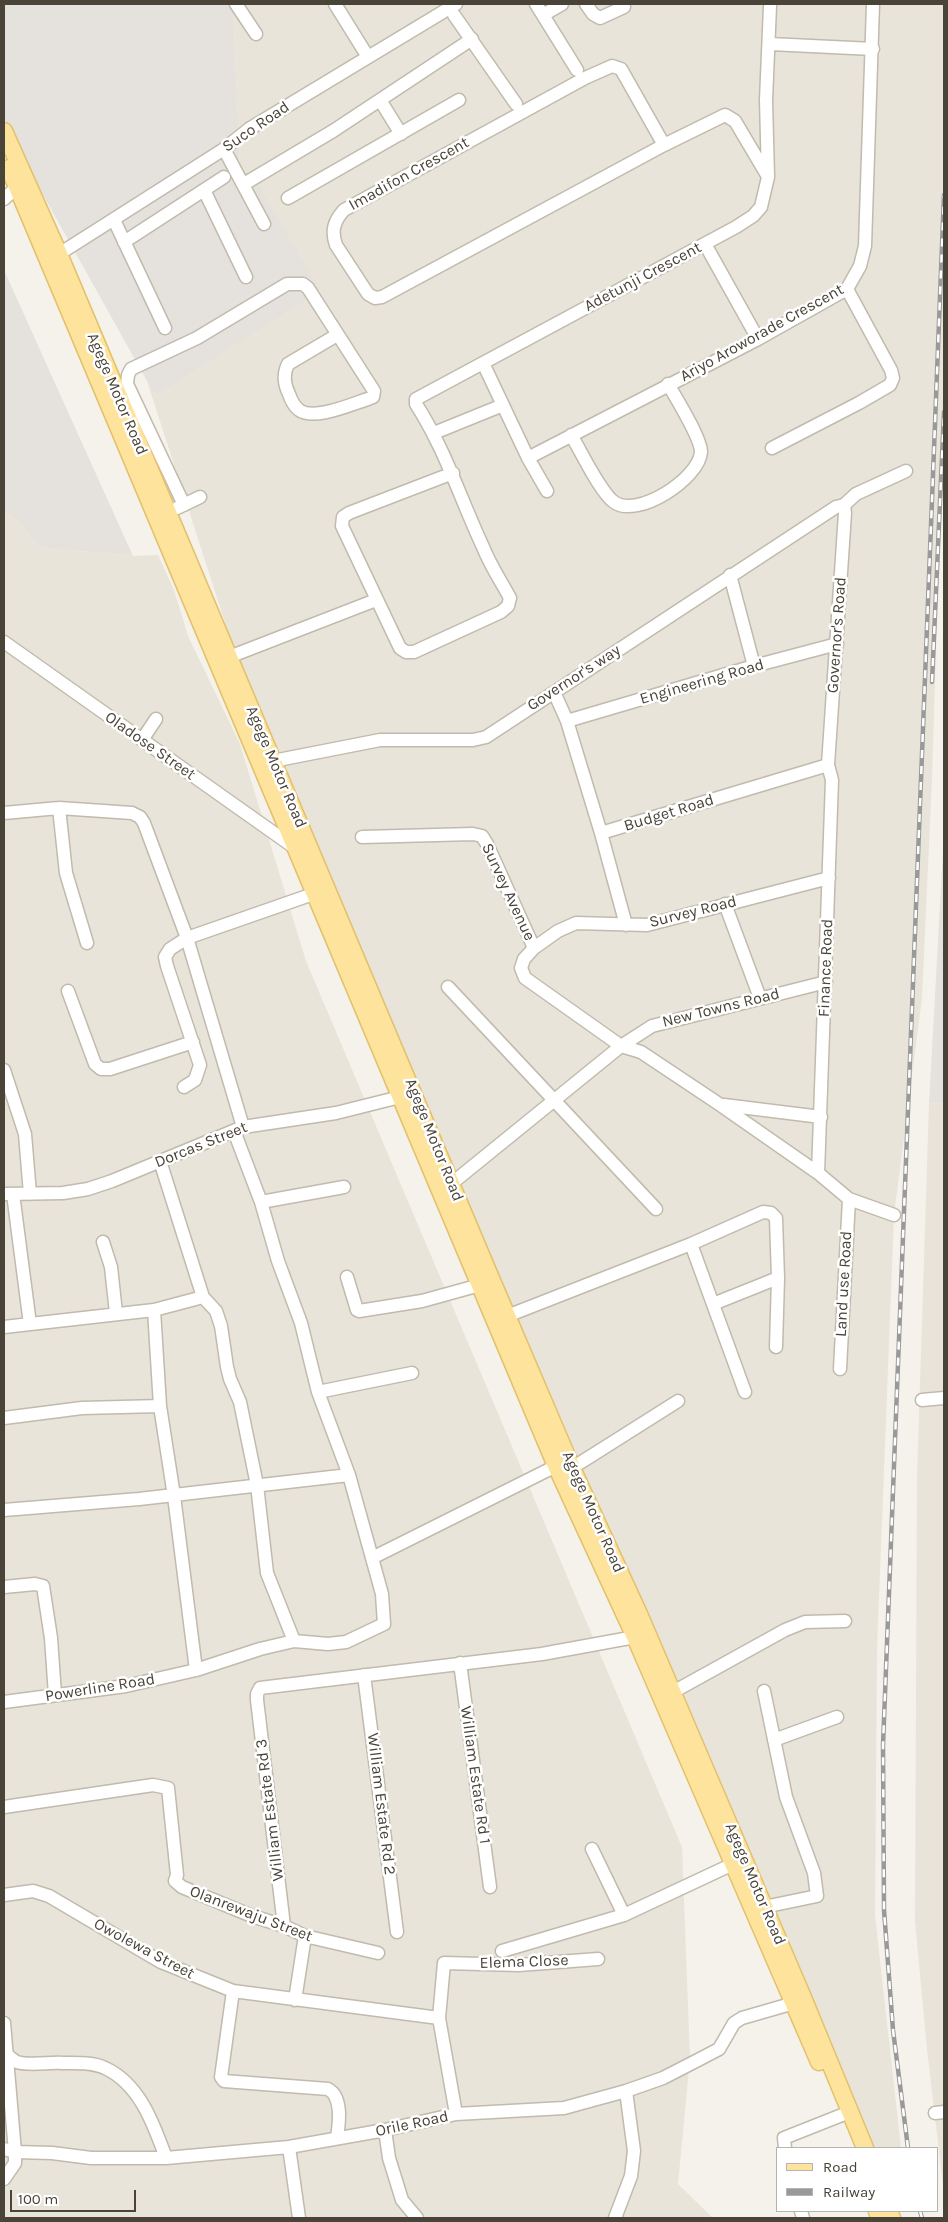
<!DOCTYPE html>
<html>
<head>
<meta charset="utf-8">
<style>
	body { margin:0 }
	#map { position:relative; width:948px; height:2222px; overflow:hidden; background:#f5f2eb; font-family:Karla,sans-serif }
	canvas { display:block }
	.frame { position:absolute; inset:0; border:5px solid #494338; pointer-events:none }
	.legend { position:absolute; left:776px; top:2147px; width:162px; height:65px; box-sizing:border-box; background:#fff; border:1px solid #b6b4af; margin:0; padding:6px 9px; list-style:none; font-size:15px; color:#494338 }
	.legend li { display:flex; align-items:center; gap:10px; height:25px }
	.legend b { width:25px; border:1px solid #b6b4af }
	.scale { position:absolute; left:10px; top:2190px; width:126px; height:22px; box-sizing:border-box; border:2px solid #494338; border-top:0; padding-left:6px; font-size:15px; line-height:18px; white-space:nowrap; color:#494338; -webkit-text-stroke:4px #fff; paint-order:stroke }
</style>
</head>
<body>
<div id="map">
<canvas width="948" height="2222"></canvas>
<div class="frame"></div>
<ul class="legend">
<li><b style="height:6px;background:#fde39c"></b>Road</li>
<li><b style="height:6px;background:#999"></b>Railway</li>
</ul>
<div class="scale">100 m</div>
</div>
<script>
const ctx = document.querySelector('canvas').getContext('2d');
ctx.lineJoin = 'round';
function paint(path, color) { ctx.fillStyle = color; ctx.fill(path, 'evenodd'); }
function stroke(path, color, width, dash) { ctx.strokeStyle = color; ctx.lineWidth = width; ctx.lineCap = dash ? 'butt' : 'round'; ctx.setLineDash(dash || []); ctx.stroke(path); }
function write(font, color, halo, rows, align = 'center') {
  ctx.font = font + ' Karla,sans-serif'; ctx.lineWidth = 5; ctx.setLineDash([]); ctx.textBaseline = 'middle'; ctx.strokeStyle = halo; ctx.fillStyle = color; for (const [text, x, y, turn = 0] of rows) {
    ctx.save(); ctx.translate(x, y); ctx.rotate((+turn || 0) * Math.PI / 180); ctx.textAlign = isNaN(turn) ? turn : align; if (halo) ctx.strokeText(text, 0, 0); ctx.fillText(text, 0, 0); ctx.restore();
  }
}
paint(new Path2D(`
	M233,4H944V391L932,779L922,998L894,1215L877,1649L875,1915L901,2148H866L675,1681L253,709L147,381L311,277L240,167Z
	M4,510L23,525L38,547L133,556L158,555L174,590L188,636L240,744L306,961L682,1847L690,2059L678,2184L713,2218H4Z
	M929,1103L944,1104V2194L927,2049L915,1921L917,1477Z`), '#e9e4d9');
paint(new Path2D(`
	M4,4H233L240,167L253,176L320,291L157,394L147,381L37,184L4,117Z
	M4,270L133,556L38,547L23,525L4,510Z
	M944,833V1104L929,1103Z`), '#e5e1dc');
const minor = new Path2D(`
	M236,4L256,34
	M335,4L368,57
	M536,4L577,70
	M586,4L593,14L600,18L624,7
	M454,15L516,104
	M543,15L562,4
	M770,44L873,49
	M380,100L401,134
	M664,145L621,69L612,66L585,78L344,210C334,221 331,231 336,245L368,294L375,298L382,297L664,145L725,115L735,121L767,175
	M224,149L264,224
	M244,184L333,131L472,39
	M204,190L246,277
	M288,198L459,100
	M4,199L17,187
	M114,220L165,328
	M124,242L224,177
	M705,244L758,339
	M59,254L224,149L249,129L456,4
	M483,363L528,458L547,491
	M434,433L503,405
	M571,435C581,451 600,492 614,502C637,519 699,479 701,452C701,438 676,398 668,384
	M772,448L859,403L890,385L893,378L891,370L847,289
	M528,458L758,339L847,289L860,266L865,246L873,4
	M453,473L349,513L343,517L342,526L400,648L406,652H414L501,612L508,606L510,598C501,581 490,565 483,547C460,498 446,451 416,404V399L736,227L753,216L761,207L768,177L766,100L770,6
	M184,505L127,384L128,375L131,369L197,338L287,284H303L308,288L374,391L373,397L368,399C352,404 314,421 299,410C294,406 291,400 289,394C284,384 283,374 288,364L337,335
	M844,505L856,494L906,471
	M177,508L200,497
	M730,575L754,666
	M4,642L298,850
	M229,657L376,600
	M554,692L567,721L601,833
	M567,721L754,666L837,644
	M142,740L156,719
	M273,761L380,740H473L486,737L836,507L844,505
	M59,808L66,873L87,943
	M4,813L59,808L132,813L140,817L144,823L187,938L243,1127
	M362,837L473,834L482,836L487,844L534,948
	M829,878L647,925L576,923L558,931L534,948L524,959L521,968L525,978L621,1046L641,1052L719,1104L818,1173L849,1199L894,1215
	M725,904L760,998
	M626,925L601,833L828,765
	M448,987L656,1209
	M68,991L95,1064L101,1069H110L193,1042
	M4,1070L25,1134L30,1194
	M184,1087L195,1080L200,1065L167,966L165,957L170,949L187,938L316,893
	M724,1105L821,1117
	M160,1161L203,1297L216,1311L221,1326L227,1367L230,1379L240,1402L257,1485L267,1573L294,1641
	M818,1173L832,780L828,765L845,513L844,505
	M451,1184L621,1046L652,1026L826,982
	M4,1194L63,1193L88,1189L112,1181L243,1127L336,1113L408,1095
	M13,1194L30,1324
	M261,1202L344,1187
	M103,1242L111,1267L116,1313
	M691,1244L745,1392
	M347,1277L357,1310L359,1311L422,1301L480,1285
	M713,1304L778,1278
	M154,1310L160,1406L174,1496L196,1670
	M507,1316L691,1244L763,1212L771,1213L776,1218L778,1278L776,1347
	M4,1327L154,1310L203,1297
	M840,1369L849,1199
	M318,1392L412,1373
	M922,1400L944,1398
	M4,1418L82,1408L160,1406
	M572,1468L678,1401
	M4,1510L139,1499L349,1475
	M372,1558L556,1466
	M4,1587L35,1584L43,1586L51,1638L55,1695
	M460,1663L490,1887
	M364,1675L397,1932
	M764,1691L786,1797L814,1873L817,1896L764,1907
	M673,1692L785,1630L805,1622L845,1621
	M4,1702L126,1686L196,1670L260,1649L294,1641L328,1644L346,1642L384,1624L382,1594L349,1475L318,1392L301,1323L278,1261L261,1202L234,1131
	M774,1740L837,1717
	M4,1807L153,1785L168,1788L177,1875L175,1881L182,1887L252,1916L284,1926L305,1936L378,1953
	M592,1849L624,1915
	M4,1895L33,1891L49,1896L161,1962L233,1991L439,2018
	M284,1926L257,1700V1694L260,1688L542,1654L635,1637
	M502,1951L624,1915L733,1864
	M233,1991L221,2077L224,2081L328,2089C343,2097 339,2124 337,2138
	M295,2000L305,1936
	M4,2023L15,2152V2163L4,2179
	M4,2054C9,2055 12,2060 17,2062C27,2066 51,2062 63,2063C76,2063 93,2062 105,2068C140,2084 154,2125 166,2158
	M935,2113L944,2112
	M456,2114L439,2018L444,1963L519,1965L598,1959
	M385,2130L389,2158L402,2200L417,2218
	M289,2147L299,2218
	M785,2148L784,2138L842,2115
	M4,2149L15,2152L52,2153L91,2158H166L289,2147L385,2130L456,2114L564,2108L626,2091L663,2078L698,2060L719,2049L734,2023L742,2018L801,2001
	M801,2211L803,2218
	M615,2218L631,2176L634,2151L626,2091`);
const major = new Path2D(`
	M4,131L59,254L490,1276L572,1468L639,1614L804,2000L865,2148
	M9,168L556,1466L635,1637L819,2062
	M877,2211L879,2218
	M889,2211L892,2218`);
stroke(minor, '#c1baad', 15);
stroke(major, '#e3c16b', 19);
stroke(minor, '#fff', 12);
stroke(major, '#fde39c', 16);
const rail = new Path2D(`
	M932,682L944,412
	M908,2148L893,2030L884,1910L883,1745L944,195
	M920,2211L922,2218`);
stroke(rail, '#999', 4.5);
stroke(rail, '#fff', 2.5, [8]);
write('16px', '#494338', '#fff', [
	["Suco Road",256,127,-34],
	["Imadifon Crescent",409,174,-29],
	["Adetunji Crescent",643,277,-28],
	["Ariyo Aroworade Crescent",762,333,-29],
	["Agege Motor Road",117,394,67],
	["Governor's Road",837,635,-86],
	["Governor's way",574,678,-33],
	["Engineering Road",702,682,-16],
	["Oladose Street",150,746,35],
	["Agege Motor Road",276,767,67],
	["Budget Road",669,813,-17],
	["Survey Avenue",508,892,65],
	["Survey Road",693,912,-14],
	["Finance Road",826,968,-88],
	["New Towns Road",721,1008,-14],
	["Agege Motor Road",434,1140,68],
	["Dorcas Street",201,1145,-22],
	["Land use Road",844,1284,-87],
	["Agege Motor Road",593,1512,66],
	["Powerline Road",100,1688,-9],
	["William Estate Rd 1",475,1775,82],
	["William Estate Rd 2",381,1804,83],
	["William Estate Rd 3",270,1810,-97],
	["Agege Motor Road",755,1884,67],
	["Olanrewaju Street",251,1914,21],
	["Owolewa Street",144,1949,28],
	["Elema Close",524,1962,-2],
	["Orile Road",412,2124,-12]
]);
</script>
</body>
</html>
